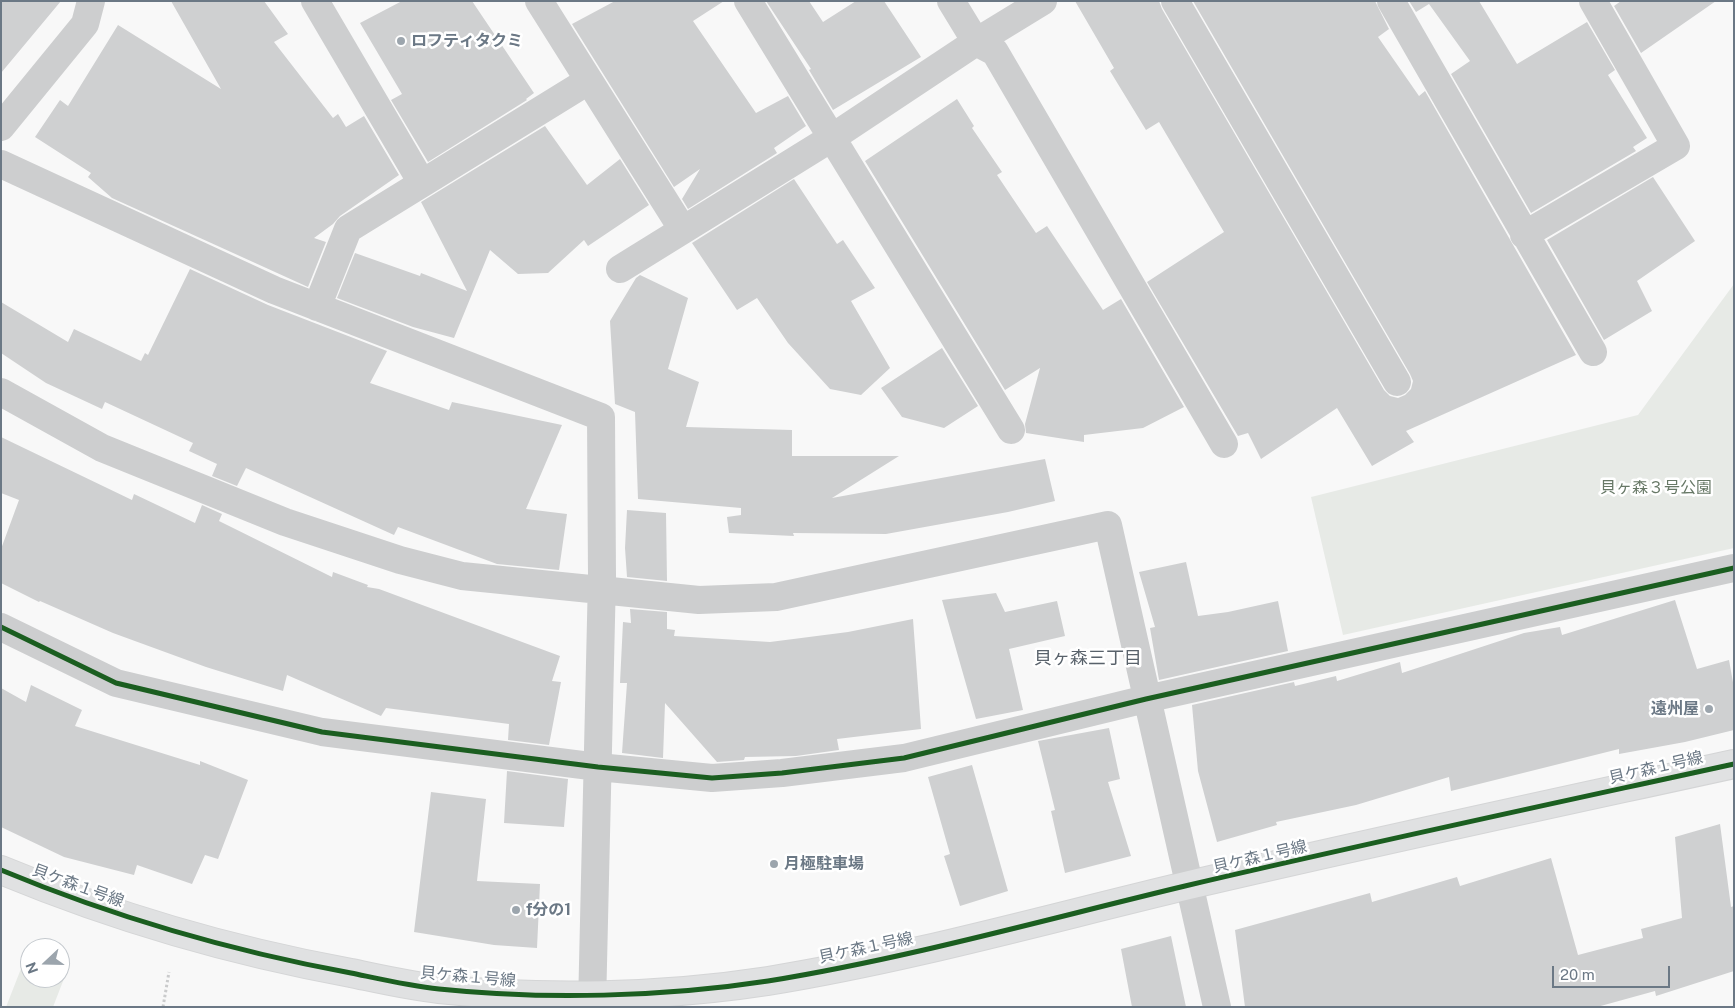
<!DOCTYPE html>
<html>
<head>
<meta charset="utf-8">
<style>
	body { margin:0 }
	#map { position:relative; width:1735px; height:1008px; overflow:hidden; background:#f8f8f8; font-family:"Public Sans",sans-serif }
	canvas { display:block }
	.frame { position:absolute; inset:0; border:2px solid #6b7885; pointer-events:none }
	.north { position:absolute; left:20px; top:938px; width:50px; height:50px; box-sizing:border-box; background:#fff; border:1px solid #c4c9ce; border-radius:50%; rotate:249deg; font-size:14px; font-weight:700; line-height:20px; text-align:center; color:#6b7885 }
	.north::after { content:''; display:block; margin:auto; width:18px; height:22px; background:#9ca5ad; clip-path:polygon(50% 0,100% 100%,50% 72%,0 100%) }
	.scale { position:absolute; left:1552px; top:966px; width:118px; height:22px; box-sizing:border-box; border:2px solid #6b7885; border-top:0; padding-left:6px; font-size:15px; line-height:18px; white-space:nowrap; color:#6b7885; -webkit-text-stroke:4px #fff; paint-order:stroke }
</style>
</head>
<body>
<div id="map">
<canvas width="1735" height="1008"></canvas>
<div class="frame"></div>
<div class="north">N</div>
<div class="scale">20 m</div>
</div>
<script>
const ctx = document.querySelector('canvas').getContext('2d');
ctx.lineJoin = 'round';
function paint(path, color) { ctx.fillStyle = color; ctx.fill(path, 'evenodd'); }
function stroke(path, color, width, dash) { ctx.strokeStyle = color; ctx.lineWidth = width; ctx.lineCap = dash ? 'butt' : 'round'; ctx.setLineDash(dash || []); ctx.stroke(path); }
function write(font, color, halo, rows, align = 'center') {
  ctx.font = font + ' "Public Sans","Noto Sans JP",sans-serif'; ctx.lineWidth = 5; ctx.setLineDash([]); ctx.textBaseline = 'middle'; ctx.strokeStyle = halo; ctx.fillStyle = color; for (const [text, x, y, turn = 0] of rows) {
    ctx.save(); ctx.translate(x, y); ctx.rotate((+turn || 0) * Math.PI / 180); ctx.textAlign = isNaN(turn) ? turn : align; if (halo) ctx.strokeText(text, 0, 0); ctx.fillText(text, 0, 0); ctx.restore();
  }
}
paint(new Path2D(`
	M1734,284V548L1343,635L1311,497L1638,415Z
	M24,961L30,963V978H60V974L65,976L53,1007H6Z`), '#e7eae6');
paint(new Path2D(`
	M1,1H61L1,73Z
	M171,1H264L288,34L274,42L333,118L338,114L346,127L364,116L399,175L340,216L333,224L314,238L326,242L308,287L112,198L88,177L91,173L35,137L60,100L68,106L118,25L221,89Z
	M402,1H472L534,93L526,99L527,100L428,162L391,100L402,94L360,23Z
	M615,1H724L693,21L756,113L788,96L806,126L774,148L777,153L688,209L682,199L700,169L674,187L572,24Z
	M766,1H809L823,22L856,1H884L921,57L833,110L809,70L811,69Z
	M1075,1H1159L1162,9L1384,390L1390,396L1398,398L1405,395L1411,389L1413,381L1410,374L1193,1H1375L1389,29L1378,37L1419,96L1425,91L1576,355L1406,431L1414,442L1372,466L1337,408L1261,459L1248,433L1238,436L1147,282L1224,232L1159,122L1146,130L1110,71L1114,68Z
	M1409,1H1479L1517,64L1587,22L1615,70L1608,75L1647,138L1633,147L1636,151L1531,213L1451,74L1470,61L1429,4L1416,12Z
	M1621,1H1716L1641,53L1614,6Z
	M957,99L974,126L972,128L1002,172L997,175L1036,233L1047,226L1103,310L1121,299L1184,407L1143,428L1084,435V442L1026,433L1025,424L1040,368L1005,390L865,161Z
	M545,126L587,185L620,159L649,205L588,246L584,240L548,273L518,274L490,250L454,338L413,327L337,298L355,253L420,276L421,273L467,291L421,202Z
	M1653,177L1695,241L1637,281L1652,311L1604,340L1547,240Z
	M794,179L837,244L843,240L875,288L851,301L890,368L861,395L830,389L788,343L757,298L737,310L692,243Z
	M190,269L268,305L387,351L370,383L449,410L452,402L562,425L526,509L567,514L559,570L497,564L398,527L394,535L246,468L237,486L212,476L217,464L189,451L193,443L105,402L102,409L46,383L1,353V302L68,342L74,329L141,361L145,353L148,355Z
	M640,275L688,298L668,369L699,382L686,427L792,430V456H899L832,498L1045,459L1055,501L1008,512L886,534L793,533L794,536L729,533L727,517L741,515V508L638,499L635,412L615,404L610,321L636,278Z
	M942,348L978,406L944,428L902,417L881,388Z
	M1,437L132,500L134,494L195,523L202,505L222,514L219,521L332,577L333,572L368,585L367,587L379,589L560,656L552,681L561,682L549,745L508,740L509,724L386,708L381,716L287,675L283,691L206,667L113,633L40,601L39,602L1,583V549L19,500L1,493Z
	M627,510L666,513L667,581L627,577L625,548Z
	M1186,562L1198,616L1228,612L1278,601L1288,651L1159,680L1150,628L1155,627L1139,572Z
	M996,593L1005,612L1057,601L1065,636L1009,649L1023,710L976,719L942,600Z
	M1675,600L1697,669L1729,660L1734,688V730L1685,742L1619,754V749L1451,791L1449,777L1356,805L1276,822L1277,825L1217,842L1198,771L1192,705L1294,682L1295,686L1336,676L1337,681L1400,662L1402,673L1524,633L1560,627L1562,635Z
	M630,609L667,612V629L675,630L674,636L770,642L848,632L913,619L921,729L837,739L839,750L796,756L745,757L744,760L717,762L665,703L663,758L622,753L627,683H620L623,622L631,623Z
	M31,685L82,710L75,726L200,765V761L248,780L218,859L205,855L192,884L137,865L134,875L64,857L1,827V688L26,702Z
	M1109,728L1120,779L1108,782L1131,856L1065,873L1051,811L1055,810L1038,741Z
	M972,765L1008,891L960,906L944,856L950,854L928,777Z
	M507,771L568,779L564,827L504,823Z
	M431,792L486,799L477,881L540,884L537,948L494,945L414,932Z
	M1720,824L1731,907L1734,906V971L1656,996L1655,991L1597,1007H1245L1235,930L1370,893L1372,902L1457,877L1460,886L1551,858L1578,955L1643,938L1641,929L1682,918L1675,837Z
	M1171,936L1186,1007H1132L1121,949Z`), '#cfd0d1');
const secondary = new Path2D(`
	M1,870C114,917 231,951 351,973C380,979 410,986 439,989C544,1000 664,997 768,981C909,958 1047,919 1185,886C1368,843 1551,804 1734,764`);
stroke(secondary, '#d4d5d6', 30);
stroke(new Path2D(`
	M163,1007L169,972`), '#cacbcc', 3, [2.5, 2.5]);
stroke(new Path2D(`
	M315,1L422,183
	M539,1L683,230
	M748,1L1011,430
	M951,1L976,42L995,52L1224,444
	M1175,1L1397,382
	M1391,1L1593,352
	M1,127L85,24L91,1
	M1,164L274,290L601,417L602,577L592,1007
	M1524,235L1676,146L1593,1
	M620,269L833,137L976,42L1043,1
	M317,307L348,229L588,81
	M1,392L102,448L285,522L400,560L462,576L699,600L776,597L1108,525L1217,1007
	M1,627L116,683L322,732L598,767L712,778L782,773L904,758L1146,699L1734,568`), '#cdcecf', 28);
stroke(secondary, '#e0e1e2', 28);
stroke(new Path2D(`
	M1,627L116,683L322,732L598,767L712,778L782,773L904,758L1146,699L1734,568
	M1,870C114,917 231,951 351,973C380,979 410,986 439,989C544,1000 664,997 768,981C909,958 1047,919 1185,886C1368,843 1551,804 1734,764`), '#1b5e20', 5);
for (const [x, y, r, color] of [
	[401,41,5,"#9ca5ad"],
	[1709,709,5,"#9ca5ad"],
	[774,864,5,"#9ca5ad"],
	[516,910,5,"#9ca5ad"]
]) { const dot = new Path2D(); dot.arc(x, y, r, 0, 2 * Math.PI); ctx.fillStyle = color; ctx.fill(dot); stroke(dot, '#fff', 2); }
write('bold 16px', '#6b7885', '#fff', [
	["ロフティタクミ",411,41],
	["遠州屋",1699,709,"right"],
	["月極駐車場",784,864],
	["f分の1",526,910]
], 'left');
write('16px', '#677866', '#fff', [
	["貝ヶ森３号公園",1656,488]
]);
write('16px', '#6b7885', '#fff', [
	["貝ケ森１号線",1656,768,-13],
	["貝ケ森１号線",1260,857,-13],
	["貝ケ森１号線",78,886,20],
	["貝ケ森１号線",866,948,-12],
	["貝ケ森１号線",468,977,5]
]);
write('18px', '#59626b', '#fff', [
	["貝ヶ森三丁目",1088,658]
]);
</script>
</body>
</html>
